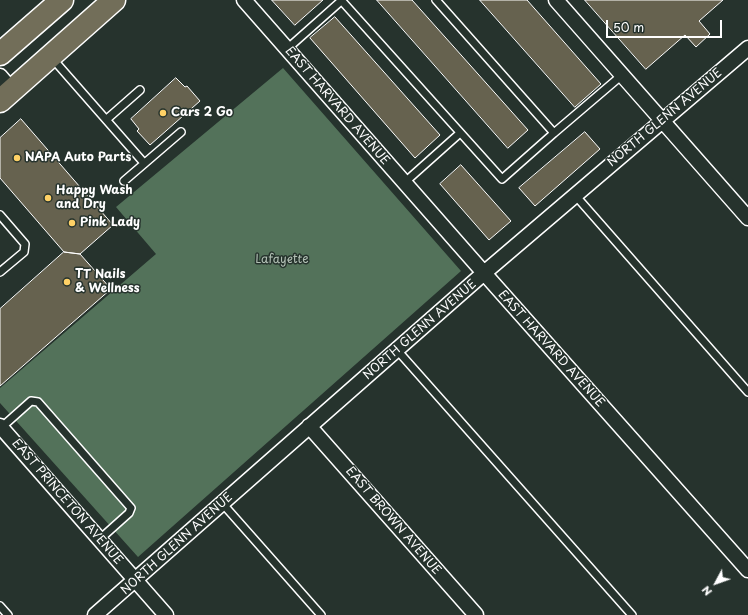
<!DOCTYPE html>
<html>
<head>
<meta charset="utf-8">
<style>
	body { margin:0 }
	#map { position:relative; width:748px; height:615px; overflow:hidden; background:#26332d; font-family:"Playpen Sans",sans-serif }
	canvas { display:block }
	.north { position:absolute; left:696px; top:563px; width:40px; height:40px; -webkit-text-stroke:3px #26332d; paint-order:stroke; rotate:229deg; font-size:11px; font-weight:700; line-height:16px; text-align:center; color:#fff }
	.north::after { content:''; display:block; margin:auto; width:14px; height:18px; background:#fff; clip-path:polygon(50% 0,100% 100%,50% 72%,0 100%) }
	.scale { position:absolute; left:606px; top:20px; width:116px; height:18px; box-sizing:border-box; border:2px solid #fff; border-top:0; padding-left:5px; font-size:12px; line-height:14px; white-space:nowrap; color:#fff; -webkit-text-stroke:3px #26332d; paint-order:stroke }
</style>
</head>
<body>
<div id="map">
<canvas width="748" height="615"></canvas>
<div class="north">N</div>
<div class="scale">50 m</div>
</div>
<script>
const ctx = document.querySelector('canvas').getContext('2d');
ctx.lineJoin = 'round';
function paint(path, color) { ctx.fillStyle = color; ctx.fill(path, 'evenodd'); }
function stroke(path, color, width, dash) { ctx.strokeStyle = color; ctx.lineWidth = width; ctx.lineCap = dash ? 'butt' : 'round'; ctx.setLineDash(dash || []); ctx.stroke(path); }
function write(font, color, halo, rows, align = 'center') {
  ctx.font = font + ' "Playpen Sans",sans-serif'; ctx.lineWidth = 3; ctx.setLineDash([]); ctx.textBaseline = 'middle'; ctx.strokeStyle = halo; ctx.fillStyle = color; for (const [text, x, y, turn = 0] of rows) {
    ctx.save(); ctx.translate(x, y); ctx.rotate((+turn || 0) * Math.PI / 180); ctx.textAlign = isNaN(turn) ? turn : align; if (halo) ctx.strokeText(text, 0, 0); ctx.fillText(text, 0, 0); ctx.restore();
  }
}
paint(new Path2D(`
	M283,68L461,271L138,557L0,403V388L156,254L116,207Z`), '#53725a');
const building = new Path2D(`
	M272,0H323L295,25Z
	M377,0H412L528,130L508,148Z
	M480,0H527L601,84L575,107Z
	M585,0H723L699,21L710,34L696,47L685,35L646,69Z
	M335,17L440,135L415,158L310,38Z
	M176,78L185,87L187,86L200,101L150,145L137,131L139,129L131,119Z
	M21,119L113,225L80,254L64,252L0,178V138Z
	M585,132L600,149L535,206L519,188Z
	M461,165L511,221L489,240L440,184Z
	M64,252L80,254L111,289L0,386V309Z`);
paint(building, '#66624f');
stroke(building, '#fff', 1);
const lane = new Path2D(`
	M341,0L502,179L554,133L436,0
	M287,49L341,1
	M52,58L144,163
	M107,119L140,90
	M554,133L622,75
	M124,181L181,132
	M404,183L460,133
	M575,195L748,392
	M0,215L25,244L24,252L0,272
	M397,350L632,615
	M2,427L31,401L38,402L131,508L129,513L100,539
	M222,503L321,615
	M0,606L8,615`);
const street = new Path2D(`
	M244,0L484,273L748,570
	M556,0L748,218
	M0,76L12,90
	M0,426L166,615
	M309,426L476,615
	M95,615L484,273L748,48`);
const primary = new Path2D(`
	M0,54L62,0
	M0,101L114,0`);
stroke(lane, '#fff', 10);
stroke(street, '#fff', 17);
stroke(primary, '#fff', 25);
stroke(lane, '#26332d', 7);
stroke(street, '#26332d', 14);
stroke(primary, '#726e59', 22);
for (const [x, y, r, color] of [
	[163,113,4,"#ffd166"],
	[17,158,4,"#ffd166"],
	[48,198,4,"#ffd166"],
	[72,223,4,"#ffd166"],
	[67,282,4,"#ffd166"]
]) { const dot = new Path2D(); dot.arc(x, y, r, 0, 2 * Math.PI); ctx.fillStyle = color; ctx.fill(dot); stroke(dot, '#26332d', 1.5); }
write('12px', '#fff', '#26332d', [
	["EAST HARVARD AVENUE",337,106,49],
	["NORTH GLENN AVENUE",665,118,-40],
	["NORTH GLENN AVENUE",420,330,-41],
	["EAST HARVARD AVENUE",551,349,48],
	["EAST PRINCETON AVENUE",67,502,49],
	["EAST BROWN AVENUE",393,521,49],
	["NORTH GLENN AVENUE",177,544,-42]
]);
write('bold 12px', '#fff', '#26332d', [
	["Cars 2 Go",171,113],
	["NAPA Auto Parts",25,158],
	["Happy Wash",56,191],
	["and Dry",56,205],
	["Pink Lady",80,223],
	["TT Nails",75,275],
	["& Wellness",75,289]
], 'left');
write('12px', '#b2c0b5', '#26332d', [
	["Lafayette",282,260]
]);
</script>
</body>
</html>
